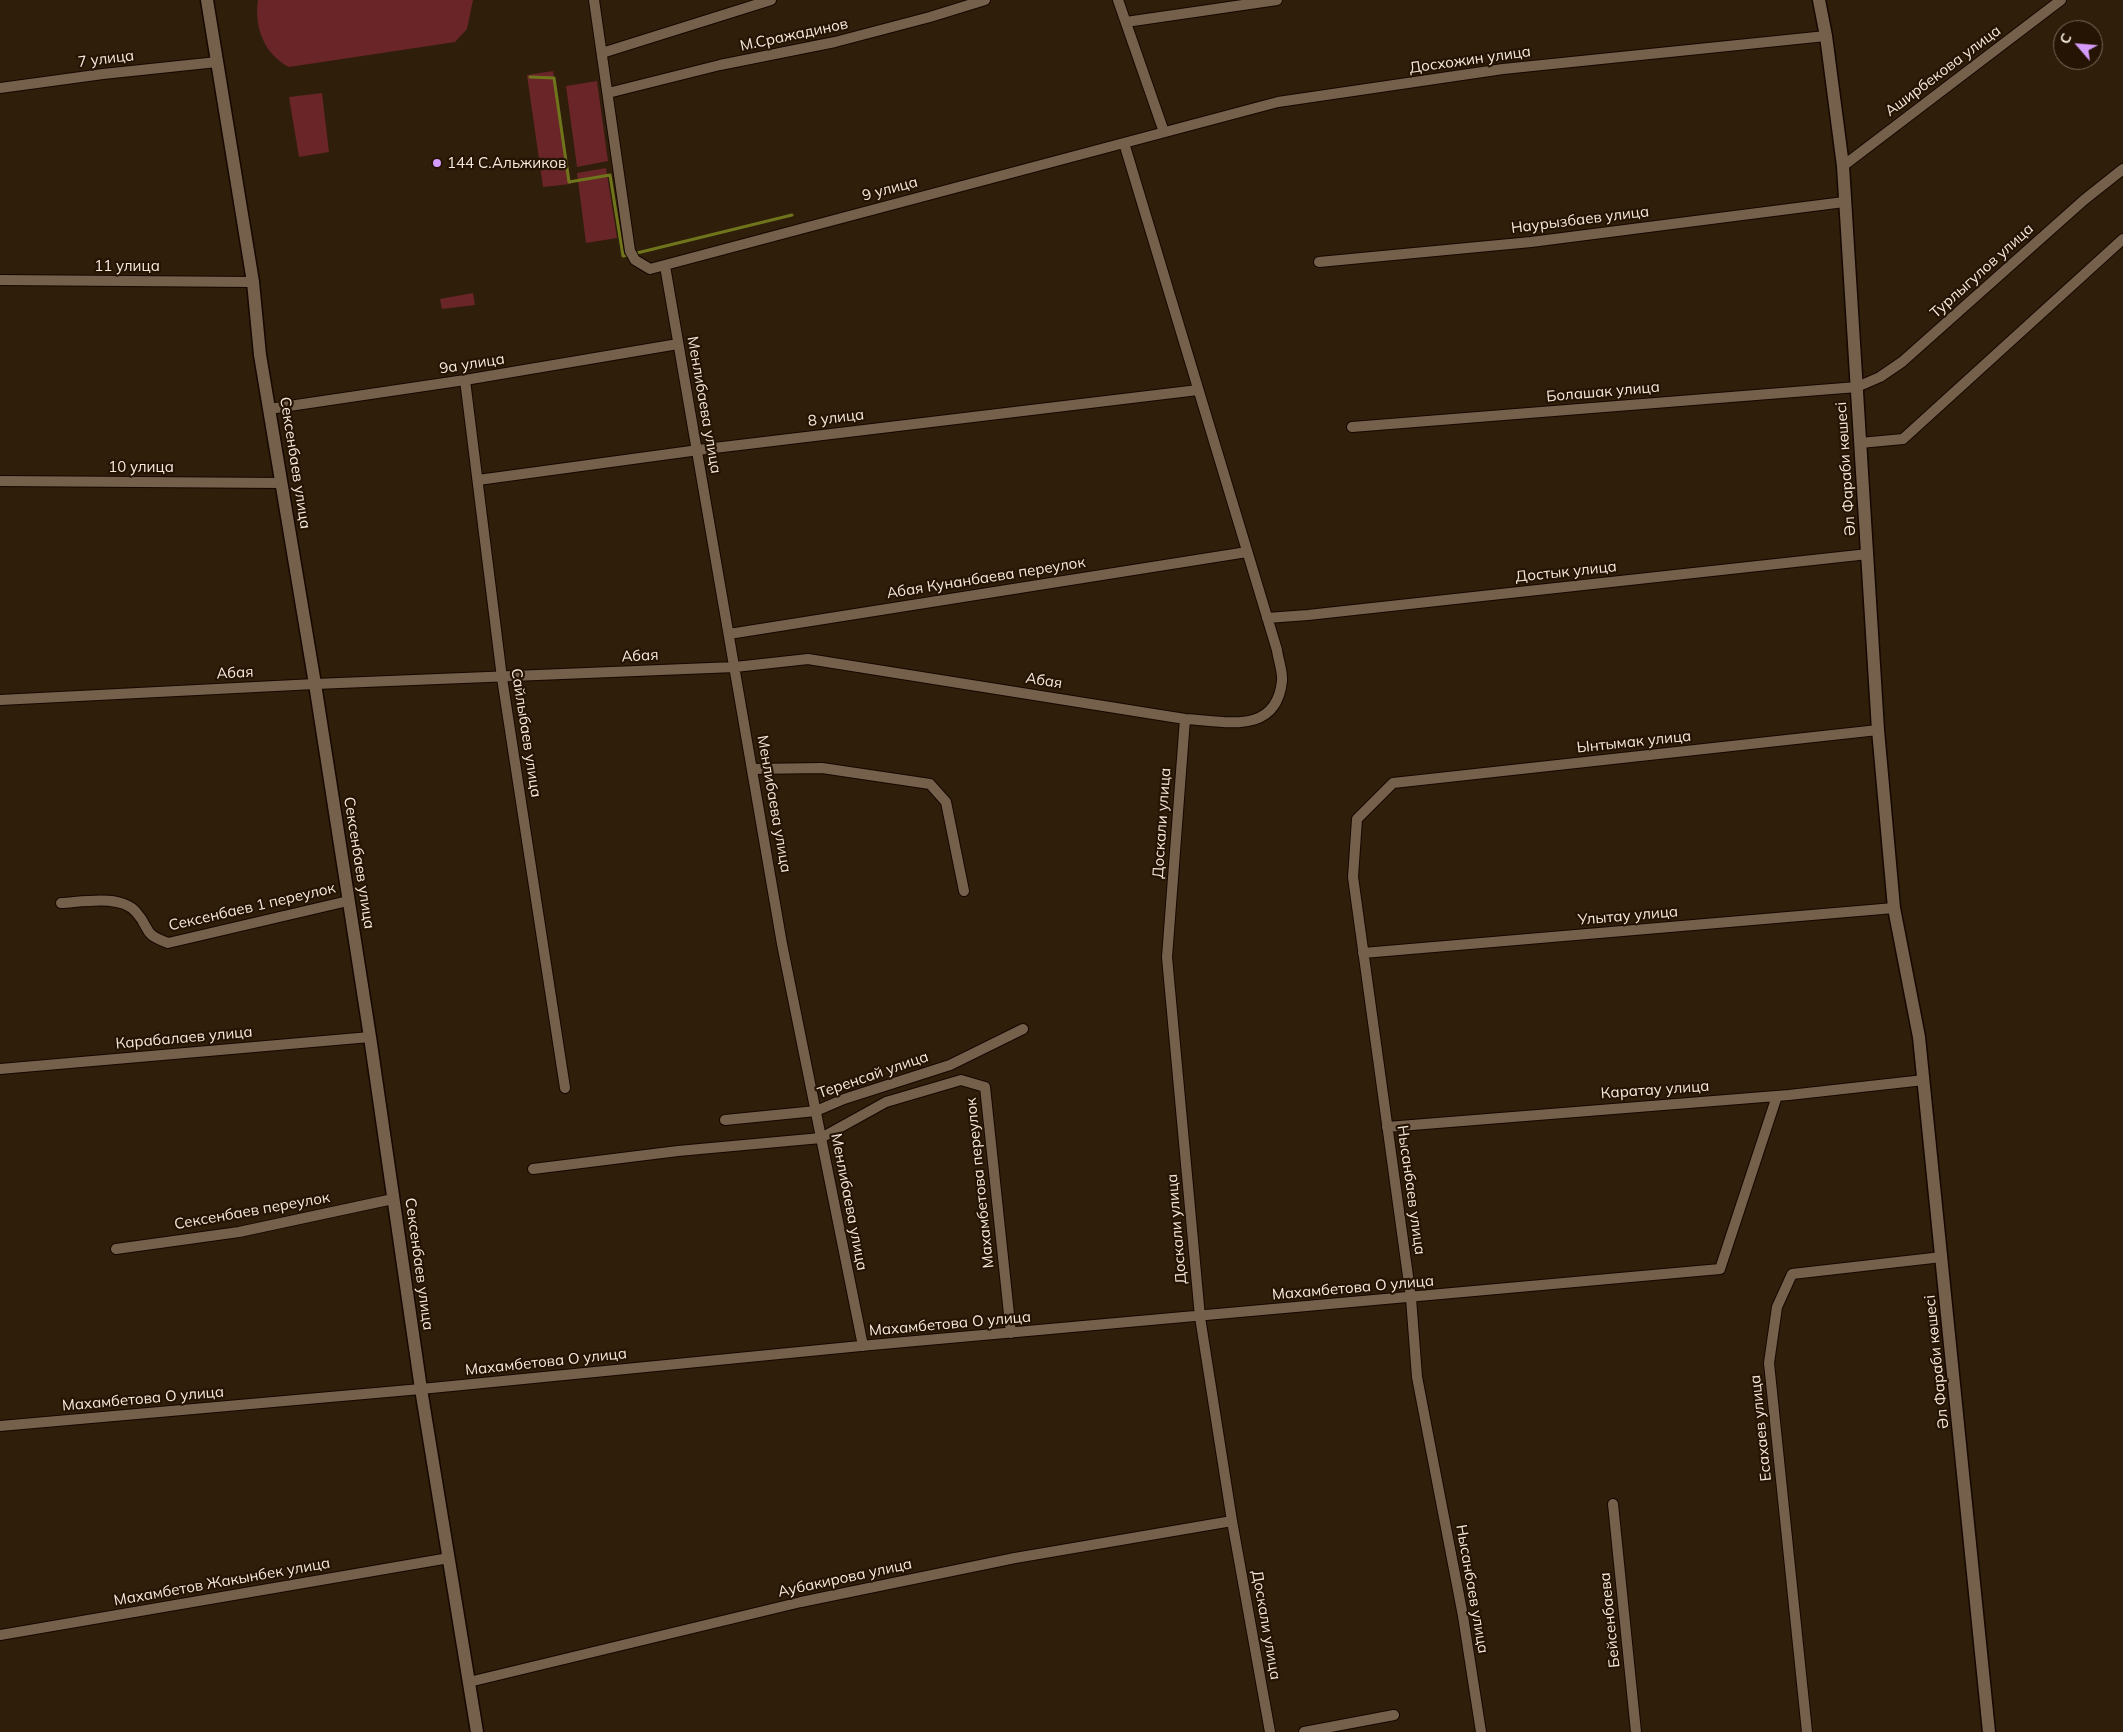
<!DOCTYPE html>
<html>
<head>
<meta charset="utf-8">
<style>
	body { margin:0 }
	#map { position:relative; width:2123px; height:1732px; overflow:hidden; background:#2f1e0a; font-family:Mulish,sans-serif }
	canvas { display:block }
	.north { position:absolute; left:2053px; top:20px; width:50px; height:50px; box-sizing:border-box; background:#251403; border:1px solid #78695a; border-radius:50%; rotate:297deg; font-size:14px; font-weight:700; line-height:20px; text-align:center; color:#f5e9dd }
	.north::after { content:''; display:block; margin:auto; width:18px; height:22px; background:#d59bfa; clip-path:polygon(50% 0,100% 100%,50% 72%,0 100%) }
</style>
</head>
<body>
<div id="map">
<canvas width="2123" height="1732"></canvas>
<div class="north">С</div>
</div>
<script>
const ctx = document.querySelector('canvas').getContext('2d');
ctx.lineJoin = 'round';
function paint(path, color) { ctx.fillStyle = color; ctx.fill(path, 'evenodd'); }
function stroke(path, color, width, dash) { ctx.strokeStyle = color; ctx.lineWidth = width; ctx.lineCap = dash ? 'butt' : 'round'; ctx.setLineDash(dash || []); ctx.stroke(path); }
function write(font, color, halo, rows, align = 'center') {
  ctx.font = font + ' Mulish,sans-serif'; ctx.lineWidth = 4.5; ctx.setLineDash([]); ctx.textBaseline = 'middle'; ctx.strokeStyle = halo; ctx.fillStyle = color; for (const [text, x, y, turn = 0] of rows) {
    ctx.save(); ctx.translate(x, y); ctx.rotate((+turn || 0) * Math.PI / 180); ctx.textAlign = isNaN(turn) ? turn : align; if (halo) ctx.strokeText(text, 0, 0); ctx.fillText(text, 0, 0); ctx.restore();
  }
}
paint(new Path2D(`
	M258,0H473L467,29L455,42L289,67C264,54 254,27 258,0Z
	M553,71L571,184L543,187L527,75Z
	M597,81L608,161L577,167L566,86Z
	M322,93L329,152L299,157L289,97Z
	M606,168L617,238L586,243L577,173Z
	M473,293L475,305L442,309L440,299Z`), '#692528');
stroke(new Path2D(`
	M530,77L554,78L569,182L610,175L623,256L629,255
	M637,253L792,215`), '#6f751a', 3);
const minor = new Path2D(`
	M594,0L630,251L635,260L650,269L1278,102L1503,69L1826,36
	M1118,0L1164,132
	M1126,22L1277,0
	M602,53L771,0
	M0,88L103,74L217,62
	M608,93L720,65L835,42L930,17L985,0
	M1843,166L2061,0
	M1319,262L1531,242L1844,202
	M665,266L782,944L863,1346
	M0,280L253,282
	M465,380L502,678L565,1088
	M269,409L465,380L678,344
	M1352,427L1857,387L1880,377L1902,362L2084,200L2123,169
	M1860,443L1903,439L2123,239
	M478,480L706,449L1198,390
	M0,481L281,483
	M1267,618L1308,615L1868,554
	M729,634L1247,552
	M0,700L315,684L735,667L808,659L1185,719C1225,721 1276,736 1282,681C1283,672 1278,659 1277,650L1124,143
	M1185,719L1167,957L1200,1317L1232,1521L1270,1732
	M752,769L822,768L930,784L946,802L964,891
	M61,903C82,902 121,894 136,912C152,930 141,933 168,943L348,901
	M1363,953L1894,908
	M0,1069L370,1037
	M725,1120L816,1111L844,1099L950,1065L1023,1029
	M1387,1127L1789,1095L1924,1080
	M533,1169L678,1151L821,1138L886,1102L961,1080L985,1087L1011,1333
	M116,1249L239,1232L393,1199
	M0,1426L421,1389L871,1345L1720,1269L1777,1096
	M1613,1504L1636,1732
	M0,1635L449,1558
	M469,1682L801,1602L1015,1558L1232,1521
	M1304,1732L1394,1715
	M1481,1732L1463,1616L1417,1377L1411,1298L1353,877L1357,819L1393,783L1878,730
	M1807,1732L1769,1363L1777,1307L1792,1274L1942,1257`);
const tertiary = new Path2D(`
	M207,0L253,282L260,355L315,684L370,1037L421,1389L477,1732
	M1819,0L1826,36L1843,166L1878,730L1894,908L1919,1037L1989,1732`);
stroke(minor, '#160700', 12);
stroke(tertiary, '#160700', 15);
stroke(minor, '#75604b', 10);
stroke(tertiary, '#75604b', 12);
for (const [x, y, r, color] of [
	[437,163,5,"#d59bfa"]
]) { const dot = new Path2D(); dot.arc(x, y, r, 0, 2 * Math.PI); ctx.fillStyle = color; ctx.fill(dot); stroke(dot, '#251403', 2); }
write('15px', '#f5e9dd', '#251403', [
	["М.Сражадинов",794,35,-12],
	["7 улица",106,59,-7],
	["Досхожин улица",1470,60,-8],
	["Аширбекова улица",1943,71,-37],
	["9 улица",890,189,-15],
	["Наурызбаев улица",1580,220,-7],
	["11 улица",127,266],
	["Турлыгулов улица",1982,271,-42],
	["9а улица",472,364,-9],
	["Болашак улица",1603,392,-5],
	["Менлибаева улица",704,405,80],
	["8 улица",836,418,-7],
	["Сексенбаев улица",295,463,81],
	["10 улица",141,467],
	["Әл Фараби көшесі",1846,469,-94],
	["Достык улица",1566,572,-6],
	["Абая Кунанбаева переулок",986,578,-9],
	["Абая",640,656,-3],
	["Абая",235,673,-3],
	["Абая",1044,681,9],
	["Сайлыбаев улица",526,733,81],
	["Ынтымак улица",1634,742,-6],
	["Менлибаева улица",774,804,80],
	["Доскали улица",1162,823,-86],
	["Сексенбаев улица",359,863,81],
	["Сексенбаев 1 переулок",252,907,-13],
	["Улытау улица",1628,916,-5],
	["Карабалаев улица",184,1038,-5],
	["Теренсай улица",873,1075,-19],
	["Каратау улица",1655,1090,-4],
	["Махамбетова переулок",980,1183,-96],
	["Нысанбаев улица",1411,1190,82],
	["Менлибаева улица",849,1202,79],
	["Сексенбаев переулок",252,1211,-10],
	["Доскали улица",1177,1229,-95],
	["Сексенбаев улица",419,1264,82],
	["Махамбетова О улица",1353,1288,-5],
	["Махамбетова О улица",950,1324,-5],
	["Махамбетова О улица",546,1362,-6],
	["Әл Фараби көшесі",1937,1362,-96],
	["Махамбетова О улица",143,1399,-5],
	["Есахаев улица",1761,1428,-96],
	["Аубакирова улица",845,1578,-12],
	["Махамбетов Жакынбек улица",222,1582,-10],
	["Нысанбаев улица",1472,1589,80],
	["Бейсенбаева",1610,1620,-96],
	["Доскали улица",1266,1625,80]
]);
write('15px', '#f5e9dd', '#251403', [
	["144 С.Альжиков",447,163]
], 'left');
</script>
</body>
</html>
